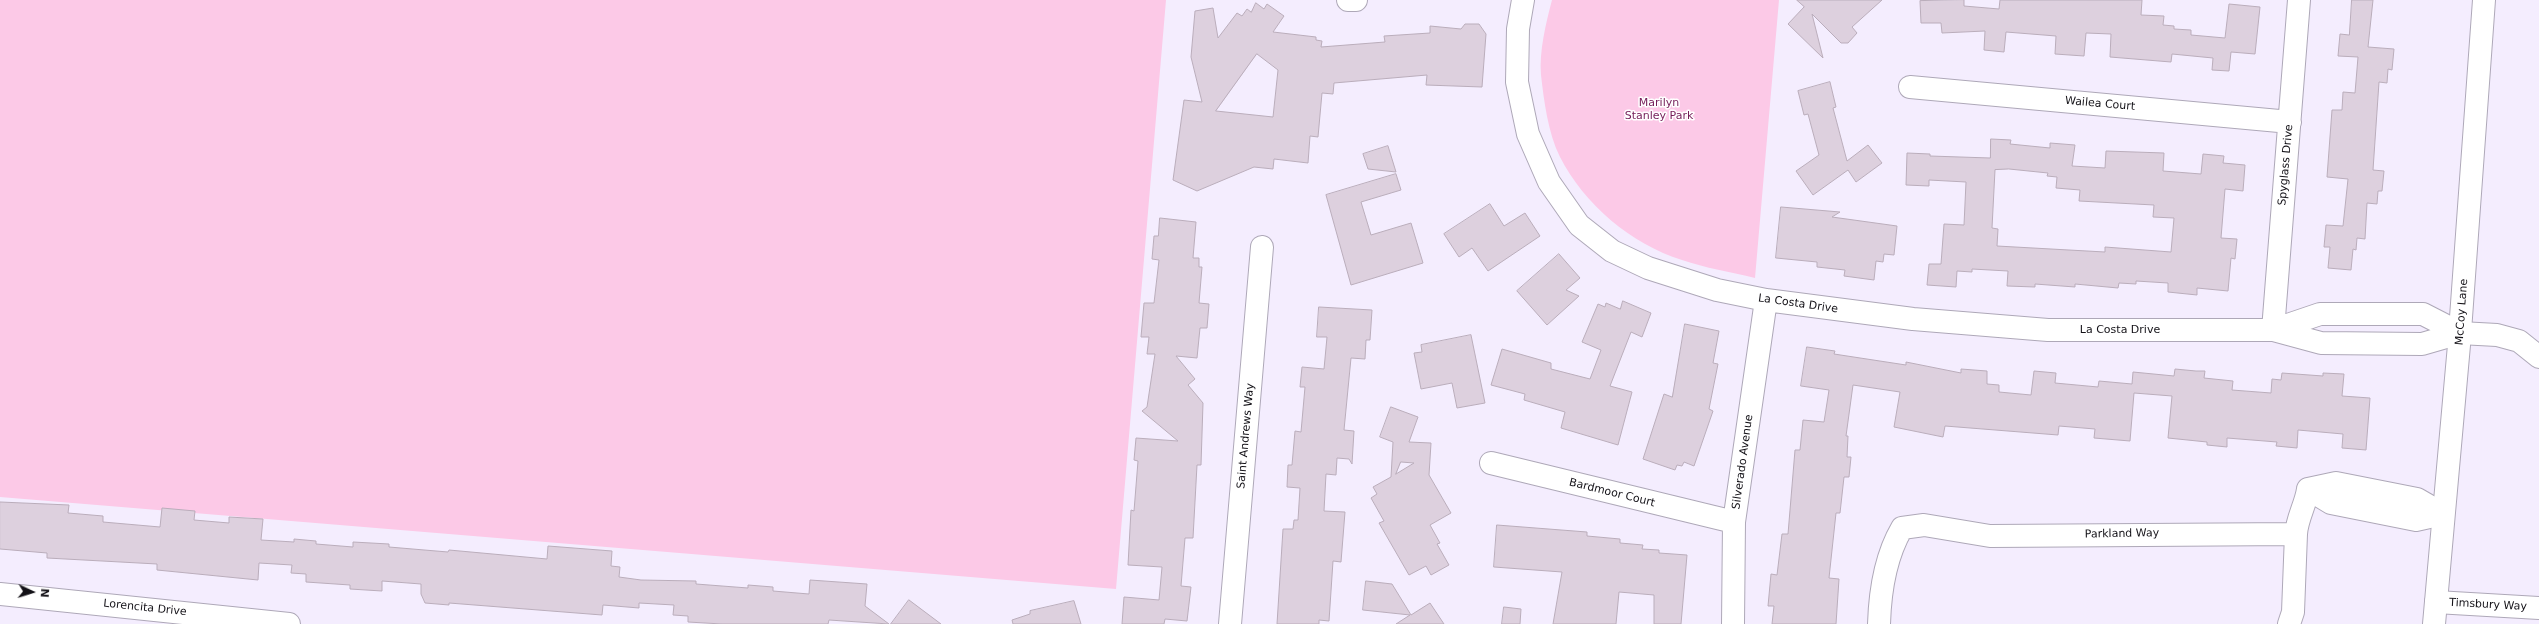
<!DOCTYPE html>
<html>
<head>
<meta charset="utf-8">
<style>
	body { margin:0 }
	#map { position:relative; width:2539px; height:624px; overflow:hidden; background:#f4edfe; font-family:"DejaVu Sans",sans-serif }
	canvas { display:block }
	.north { position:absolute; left:12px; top:572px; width:40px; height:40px; -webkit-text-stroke:3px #fff; paint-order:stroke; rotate:94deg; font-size:11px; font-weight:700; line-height:16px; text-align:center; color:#131117 }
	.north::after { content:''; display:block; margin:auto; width:14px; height:18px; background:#131117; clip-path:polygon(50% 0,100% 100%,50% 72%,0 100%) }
</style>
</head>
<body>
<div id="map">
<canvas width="2539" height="624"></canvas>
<div class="north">N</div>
</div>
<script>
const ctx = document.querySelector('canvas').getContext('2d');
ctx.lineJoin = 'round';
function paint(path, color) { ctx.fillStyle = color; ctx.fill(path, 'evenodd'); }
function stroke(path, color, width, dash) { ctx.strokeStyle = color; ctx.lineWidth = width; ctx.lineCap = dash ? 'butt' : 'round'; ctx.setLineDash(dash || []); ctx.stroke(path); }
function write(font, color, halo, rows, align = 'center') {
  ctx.font = font + ' "DejaVu Sans",sans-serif'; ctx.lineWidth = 3; ctx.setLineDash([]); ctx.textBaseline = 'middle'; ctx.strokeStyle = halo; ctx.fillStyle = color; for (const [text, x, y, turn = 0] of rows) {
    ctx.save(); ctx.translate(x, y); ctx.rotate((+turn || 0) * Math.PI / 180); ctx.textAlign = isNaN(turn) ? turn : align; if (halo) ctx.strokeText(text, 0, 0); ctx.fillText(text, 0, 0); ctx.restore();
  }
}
paint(new Path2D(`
	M0,0H1166L1116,589L0,497Z
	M1552,0H1779L1755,278C1731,272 1705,268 1682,260C1631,244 1584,204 1560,157C1548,133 1544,101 1541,75C1539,51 1546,23 1552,0Z`), '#fcc9e7');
const building = new Path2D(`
	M1797,0H1882L1852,27L1857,33L1848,43H1841L1812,14L1823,58L1788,24L1804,7Z
	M1964,0V6L1999,9L2000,0H2142L2141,15L2164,16L2163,25L2174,26V29L2191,30V35L2225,38L2229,4L2260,7L2255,54L2231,52L2229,71L2212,70L2213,58L2172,54L2171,62L2110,57L2111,34L2086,33L2084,56L2055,54L2056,36L2006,32L2004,52L1984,50L1985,31L1942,33L1941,23H1921L1920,1Z
	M2352,0H2373L2368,47L2394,49L2392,70L2388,69L2387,83L2379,82L2373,170L2384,171L2382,191H2378L2377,204L2367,203L2365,239L2357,238L2356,250L2353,249L2351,270L2328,268L2330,247H2324L2326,225L2343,226L2348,179L2327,177L2332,110H2342L2343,92L2355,93L2358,57L2338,56L2340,34L2349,35Z
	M1256,3L1264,9L1267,4L1284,16L1273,32L1316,37V40L1322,41L1321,47L1385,42L1384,36L1430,33V26L1461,29L1465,24H1479L1486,34L1482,87L1426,85L1427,75L1334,83L1333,94L1322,93L1318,137L1310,136L1308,163L1274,159L1273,169L1254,167L1197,191L1173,180L1184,100L1202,102L1191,57L1195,11L1213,8L1218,38L1237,13L1242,16L1247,9L1251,12ZM1257,54L1278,70L1273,117L1216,111Z
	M1830,82L1836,107L1833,108L1847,161L1868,145L1882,163L1856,182L1848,170L1813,195L1796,171L1819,155L1808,114L1804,115L1798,91Z
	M1991,139L2011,140L2010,144L2050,148V143L2075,145L2072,166L2105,168L2106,151L2164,153L2163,171L2201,174L2203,154L2224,156L2223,163L2245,165L2243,191L2225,189L2221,238L2237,239L2235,259L2231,258L2228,291L2197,288V295L2168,292V283L2136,281V284L2119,283L2118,288L2075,284V287L2035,284V287L2007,286L2008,271L1972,269V272L1957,271L1956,287L1927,285L1929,264H1941L1944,224L1964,225L1966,182L1929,180V186L1906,185L1907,153L1930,154V156L1990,158ZM2009,169L2048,173L2047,176L2057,177L2056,188L2080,190L2079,201L2154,205L2153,217L2174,218L2171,252L2105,247V252L1997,246L1998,229L1992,228L1995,170Z
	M1388,146L1396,172L1368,169L1363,154Z
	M1396,174L1401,190L1361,202L1371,235L1411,223L1423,263L1351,285L1326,195Z
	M1490,204L1504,226L1525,213L1540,236L1488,271L1472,248L1459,257L1444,234Z
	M1781,207L1840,212L1832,217L1897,226L1894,255L1884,254L1883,262L1876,261L1874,280L1844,276L1845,270L1817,267V262L1776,258Z
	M1160,218L1196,222L1193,258H1199V267H1202L1199,303L1209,304L1207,328H1200L1197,358L1176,356L1195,379L1188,385L1203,403L1201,465H1197L1193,538H1185L1181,586L1191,587L1187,621L1165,619L1164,624H1122L1124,597L1159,600L1162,567L1128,565L1131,510L1134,511L1138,461L1134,460L1136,438L1178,441L1142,411L1147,407L1155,354H1147L1149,337H1141L1144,303H1154L1159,260L1152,259L1154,236H1158Z
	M1559,254L1580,278L1566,290L1579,296L1547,325L1517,291Z
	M1623,301L1651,313L1642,337L1631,332L1610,386L1632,392L1618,445L1561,428L1565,412L1524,400L1525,394L1491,385L1502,349L1551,363V369L1590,379L1601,350L1582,342L1598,304L1605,307L1606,303L1620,309Z
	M1319,307L1372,310L1370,340H1366L1365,359L1351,358L1344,430L1354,431L1352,464L1349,459L1337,458L1336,475L1326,474L1324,511L1345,512L1341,562L1333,561L1329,621L1319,620V624H1277L1283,529H1293L1294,520H1298L1300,488L1287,487L1288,465H1292L1295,431L1301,432L1305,387H1300L1302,367L1324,369L1327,337H1317Z
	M1685,324L1719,331L1713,363L1718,364L1709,409L1713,411L1694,466L1684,462L1682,466L1677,465L1675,470L1643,459L1664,394L1672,397Z
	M1471,335L1485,403L1457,408L1452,383L1421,389L1414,353L1422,352L1421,345Z
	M1807,347L1835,351L1834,354L1906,365V362L1961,373V369L1987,371V384L1999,385V392L2031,395L2034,371L2056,373L2055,383L2098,387L2099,381L2132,384L2133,372L2174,376L2175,369L2196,371H2205L2204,378L2233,381L2232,390L2271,393L2272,379L2281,380L2282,373L2323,376V373L2344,374L2342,396L2370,398L2366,450L2342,448L2343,434L2298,430L2297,448L2276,446L2277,442L2227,438V447L2207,445V442L2168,438L2172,396L2134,393L2130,441L2094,438L2095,429L2059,426L2058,435L1945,426L1943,437L1894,427L1900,392L1853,385L1846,436H1848L1847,457H1851L1849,477H1844L1840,513H1836L1829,578L1839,579L1836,624H1772L1774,606H1768L1771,574L1777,575L1782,534H1788L1795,450H1800L1803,420L1824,422L1829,390L1801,386Z
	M1391,407L1418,417L1409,442L1431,443L1429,475L1451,513L1430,525L1440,543L1437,544L1449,565L1431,575L1426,566L1409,575L1379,523L1384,521L1371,498L1377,494L1373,487L1391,477L1393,442L1380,437ZM1401,462L1414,463L1396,474Z
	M0,502L69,505L68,513L103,516V522L160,527L162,508L195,511L194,520L229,523V517L263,519L261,540L294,542V539L316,541V544L353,547V542L389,544V547L448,552L449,550L547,559L548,546L612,551L611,566L620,567L619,577L641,580L696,581V584L748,588V585L773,587V591L809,594L810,580L867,584L865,606L889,624L829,620L828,624H722L688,622V616L673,615L674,605L639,603V608L603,605L602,615L449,603V605L425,603L421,594V584L382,581V591L350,589V585L306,582V574L291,573L292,565L259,563L258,580L157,570V564L47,558V553L0,549Z
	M1497,525L1587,532V536L1620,539V543L1643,545L1642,549L1659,550V553L1687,555L1681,624H1654V595L1619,592L1616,624H1553L1562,572L1494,567Z
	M1366,581L1392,584L1411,615L1430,603L1444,624H1396L1410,615L1363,610Z
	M909,600L941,624H891Z
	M1074,601L1081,624H1013L1012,620L1030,614V611Z
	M1504,607L1521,609L1520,624H1502Z`);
paint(building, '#ddd0de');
stroke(building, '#baadbb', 1);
const street = new Path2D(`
	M1348,0H1356
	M1523,0L1518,29L1517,82L1528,134L1549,182L1579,225L1612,251L1648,268L1717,290L1766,300L1913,319L2048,330H2273L2321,343L2422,344L2460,333L2497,335L2519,341L2539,357
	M1910,87L2290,122
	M2273,330L2299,0
	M2273,330L2320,314H2423L2460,333
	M1491,463L1734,522
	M2308,489L2331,503L2416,520L2443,514
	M2308,489L2336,483L2417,499L2443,514
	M0,594L289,624
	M2436,602L2539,608
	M1230,624L1262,247
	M1733,624L1734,522L1766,300
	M1879,624C1880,591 1885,557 1902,528L1924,525L1990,536L2296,534C2297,518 2306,504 2308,489
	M2289,624L2293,612L2296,534`);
const secondary = new Path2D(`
	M2434,624L2459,345L2484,0`);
stroke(street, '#aea8b8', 24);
stroke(secondary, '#aea8b8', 24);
stroke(street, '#fff', 22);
stroke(secondary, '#fff', 22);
write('11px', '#741c58', '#fff', [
	["Marilyn",1659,103],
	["Stanley Park",1659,116]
]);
write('11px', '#131117', '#fff', [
	["Wailea Court",2100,104,5],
	["Spyglass Drive",2286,165,-85],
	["La Costa Drive",1798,304,8],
	["McCoy Lane",2462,312,-86],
	["La Costa Drive",2120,330],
	["Saint Andrews Way",1246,436,-85],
	["Silverado Avenue",1743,462,-82],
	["Bardmoor Court",1612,493,14],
	["Parkland Way",2122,534,-1],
	["Timsbury Way",2488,605,3],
	["Lorencita Drive",145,608,6]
]);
</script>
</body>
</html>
